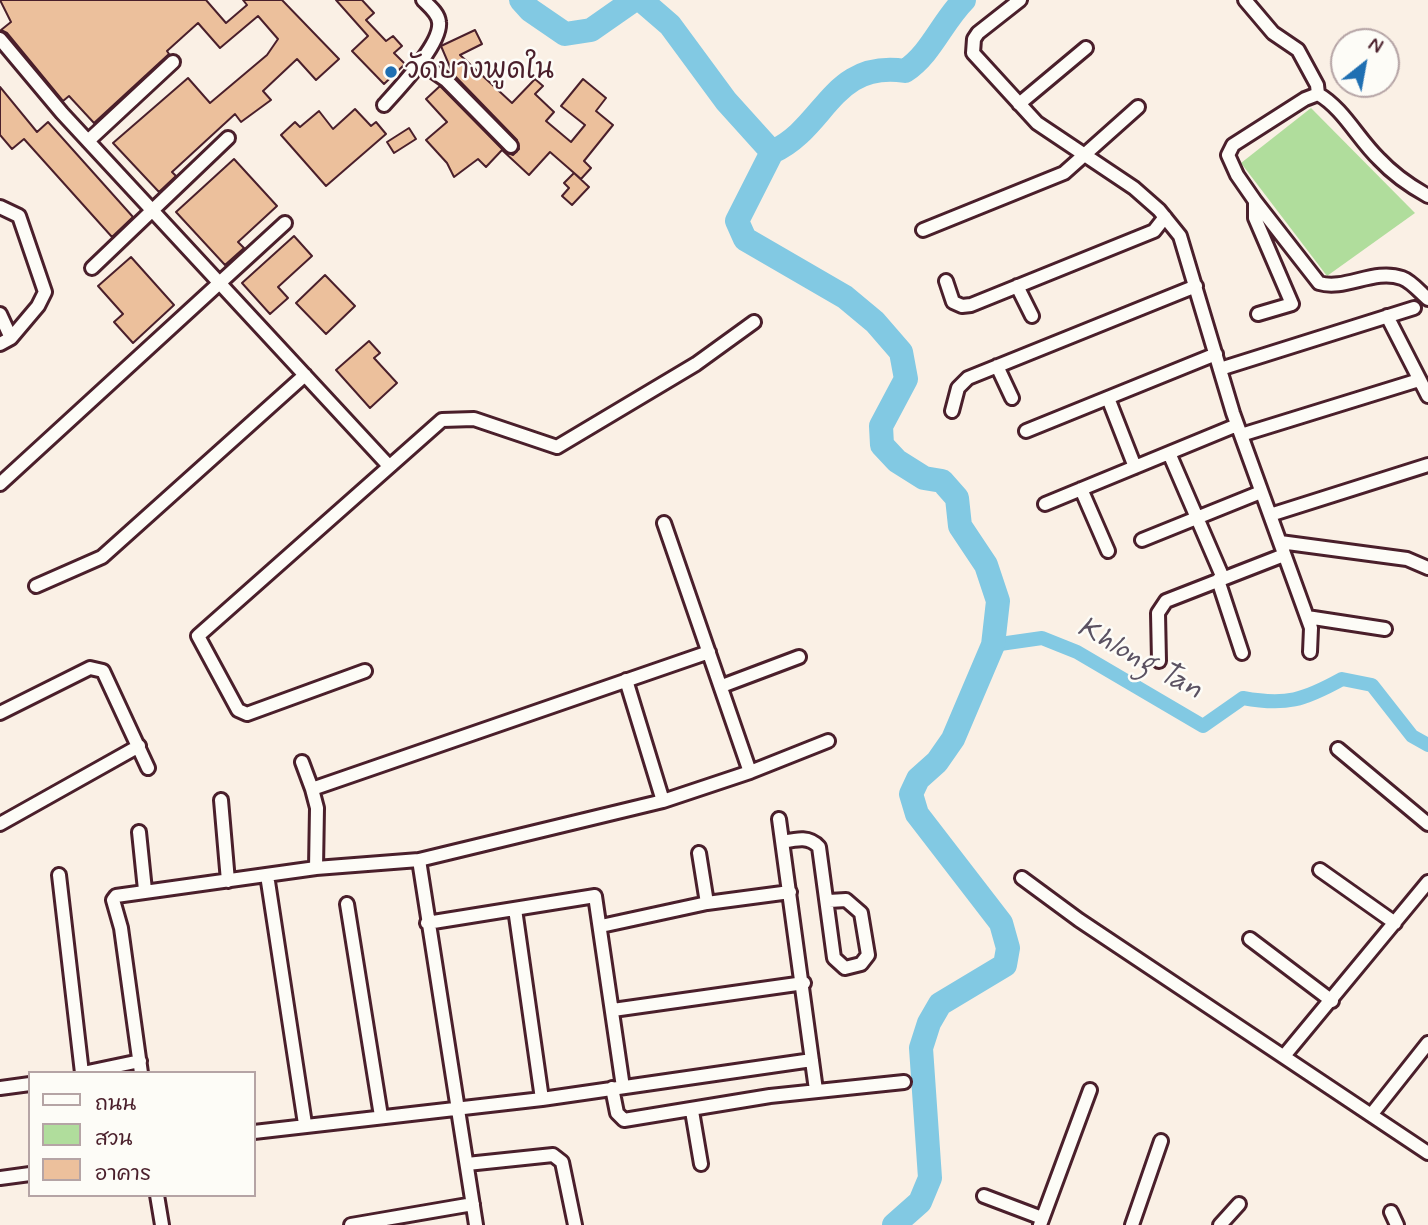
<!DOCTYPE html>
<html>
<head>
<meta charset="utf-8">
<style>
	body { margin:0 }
	#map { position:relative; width:1428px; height:1225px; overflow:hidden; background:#faf0e5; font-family:Mynerve,"Playpen Sans Thai",sans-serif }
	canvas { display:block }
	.legend { position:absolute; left:28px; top:1071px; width:228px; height:126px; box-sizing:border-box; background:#fdfcf7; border:2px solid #b5a4a5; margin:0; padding:9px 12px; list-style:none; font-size:21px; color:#4a1f2b }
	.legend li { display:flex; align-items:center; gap:14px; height:35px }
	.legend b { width:35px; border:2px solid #b5a4a5 }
	.north { position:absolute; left:1330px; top:28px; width:70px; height:70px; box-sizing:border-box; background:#fdfcf7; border:2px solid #b5a4a5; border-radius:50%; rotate:31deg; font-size:19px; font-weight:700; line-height:28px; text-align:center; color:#4a1f2b }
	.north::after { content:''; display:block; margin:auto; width:24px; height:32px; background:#1f6fb2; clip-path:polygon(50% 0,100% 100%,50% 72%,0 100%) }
</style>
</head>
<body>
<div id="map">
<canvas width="1428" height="1225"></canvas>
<ul class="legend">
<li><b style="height:9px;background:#fdfcf7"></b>ถนน</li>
<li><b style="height:19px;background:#b0dd9c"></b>สวน</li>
<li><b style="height:19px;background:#ecc09c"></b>อาคาร</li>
</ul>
<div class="north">N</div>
</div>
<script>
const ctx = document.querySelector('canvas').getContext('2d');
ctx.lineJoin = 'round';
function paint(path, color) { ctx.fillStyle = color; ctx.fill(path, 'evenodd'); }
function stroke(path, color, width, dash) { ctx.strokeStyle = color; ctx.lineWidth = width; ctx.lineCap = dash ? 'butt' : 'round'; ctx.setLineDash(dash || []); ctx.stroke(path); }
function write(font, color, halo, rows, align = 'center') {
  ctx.font = font + ' Mynerve,"Playpen Sans Thai",sans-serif'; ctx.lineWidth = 5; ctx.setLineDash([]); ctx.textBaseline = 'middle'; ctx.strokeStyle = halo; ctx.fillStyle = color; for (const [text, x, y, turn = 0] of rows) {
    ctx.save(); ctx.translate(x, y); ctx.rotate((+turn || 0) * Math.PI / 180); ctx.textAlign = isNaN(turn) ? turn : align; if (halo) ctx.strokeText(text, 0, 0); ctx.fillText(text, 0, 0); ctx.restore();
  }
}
paint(new Path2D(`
	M1311,108L1415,213L1327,276L1241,163Z`), '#b0dd9c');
stroke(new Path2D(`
	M993,645L1042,638L1077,652L1203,726L1243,698C1286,706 1304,700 1342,679L1372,685L1412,736L1428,745`), '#82c9e3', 14);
stroke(new Path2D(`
	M521,0L530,10L565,34L591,30L634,0
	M641,0L670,25L726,101L772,152L737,221L745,239L845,297L875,322L901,352L906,379L881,426L882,445L897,461L924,478L942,481L957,498L960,526L986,565L998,601L993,645L953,739L937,762L918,779L911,794L917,814L1001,923L1008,948L1005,965L940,1004L929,1023L921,1048L930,1178L920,1202L894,1225
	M772,152C826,128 831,60 905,71C931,54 942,22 964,0`), '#82c9e3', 24);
const building = new Path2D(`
	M0,0H206L226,23L247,5L243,0H282L339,59L316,80L297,59L263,91L271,100L241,122L235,114L172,172L176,176L159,192L113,143L188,78L210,103L267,55L278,39L258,16L220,48L198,23L167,51L169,54L94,123L69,96L63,101L7,33L1,30L11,22Z
	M336,0H362L374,13L366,20L386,41L393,36L402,46L394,53L405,64L384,84L352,51L368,36Z
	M475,30L482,44L460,55L512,103L535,79L543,86L535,94L554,112L546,121L571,142L585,125L561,106L583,79L606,98L596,111L613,125L584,161L591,168L581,179L550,152L529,175L502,150L486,167L478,159L454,177L447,163L426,140L447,122L426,99L440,86L505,152L513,155L519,149L517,140L453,74L441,46Z
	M0,87L37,132L48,122L133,217L112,237L24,139L12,149L0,135Z
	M355,109L371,126L376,122L386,134L326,186L281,135L295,122L300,127L319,111L333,129Z
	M409,128L416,139L394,153L387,142Z
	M234,159L277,206L238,242L244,248L225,265L176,212Z
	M574,173L589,187L572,205L562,196L569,188L564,183Z
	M294,236L312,256L278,287L288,298L270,314L242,283Z
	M131,257L174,305L133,343L114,322L123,314L98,286Z
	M325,275L355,306L326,334L296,303Z
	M369,341L380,353L374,358L397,383L370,408L336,370Z`);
paint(building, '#ecc09c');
stroke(building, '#4a1f2b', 2);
const street = new Path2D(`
	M1020,0L978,33L974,39L973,53L1037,123L1134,188L1159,210L1180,236L1233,413L1311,628L1310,652
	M1245,0L1273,33L1298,50L1317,85L1318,94
	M0,39L62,113L389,466
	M420,62L446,80L511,146
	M1019,104L1086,48
	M384,105C398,89 442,44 439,22C438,13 430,7 423,0
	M88,141L173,62
	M1255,201L1319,283C1345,291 1374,268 1402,278C1411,281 1421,293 1428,299
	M0,207L19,216L45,292L38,306L11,338L0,344
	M923,230L1064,173L1138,107
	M92,268L228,138
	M946,281L953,302L962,306L971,305L1154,231L1165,217
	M1017,286L1032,316
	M0,314L11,338
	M1258,314L1292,304L1255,218V201L1237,175L1228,155L1233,145L1305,99L1318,94C1343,108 1358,139 1379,159C1393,174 1410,186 1428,196
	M1387,316L1428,396
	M997,366L1012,398
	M1220,369L1414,308
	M1108,398L1135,467
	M952,411L958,388L968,378L1196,286
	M1026,431L1216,354
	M1241,435L1419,380
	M1169,453L1223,578
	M0,484L285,223
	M1081,489L1108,551
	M1045,504L1237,425
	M1270,515L1428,465
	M664,523L750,772
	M1142,540L1261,492
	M1280,542L1407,559L1428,568
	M1218,580L1242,653
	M36,586L102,557L305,375
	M1307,617L1385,629
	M1159,661L1158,613L1166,601L1284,555
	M365,671L247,714L238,710L198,636L442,420L474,419L557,447L696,364L754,322
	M626,680L663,801
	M722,686L799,657
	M0,713L90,668L103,671L148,768
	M1338,749L1428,824
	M302,762L312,789
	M221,800L228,881
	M779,819L816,1090
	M0,824L139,746
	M139,832L145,890
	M783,842C797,839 809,836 819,847L834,958L845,968L861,964L868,955L861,913L846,900L829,901
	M699,853L707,903
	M419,860L476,1225
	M316,868L317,808L312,789L709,652
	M1320,870L1395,923
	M59,875L82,1073
	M267,875L305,1124
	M1022,878L1079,920L1428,1153
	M347,904L381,1116
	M515,909L542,1099
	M427,923L595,896L623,1087
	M601,926L707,903L790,892
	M1250,939L1332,1001
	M613,1010L804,983
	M1284,1056L1428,882
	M83,1073L140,1061
	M141,1073L121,928L113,900L116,896L316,868L419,860L663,801L750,772L828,741
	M0,1088L30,1084
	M612,1088L617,1113L624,1120L770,1096L904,1082
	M692,1111L701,1164
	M1371,1115L1428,1043
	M254,1132L542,1099L812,1060
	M467,1164L553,1155L562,1162L575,1225
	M0,1178L30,1174
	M157,1195L162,1225
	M984,1196L1042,1218
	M1391,1212L1397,1225
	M351,1225L473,1204
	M1040,1225L1090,1090
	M1132,1225L1161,1141
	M1220,1225L1239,1204`);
stroke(street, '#4a1f2b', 18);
stroke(street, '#fdfcf7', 12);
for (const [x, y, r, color] of [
	[391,72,7,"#1f6fb2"]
]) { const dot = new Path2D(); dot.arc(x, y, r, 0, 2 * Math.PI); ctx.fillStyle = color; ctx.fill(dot); stroke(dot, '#fdfcf7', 2.5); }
write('28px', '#4a1f2b', '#fdfcf7', [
	["วัดบางพูดใน",405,72]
], 'left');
write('italic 30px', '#5b5262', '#fdfcf7', [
	["Khlong Tan",1139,660,29]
]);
</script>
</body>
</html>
